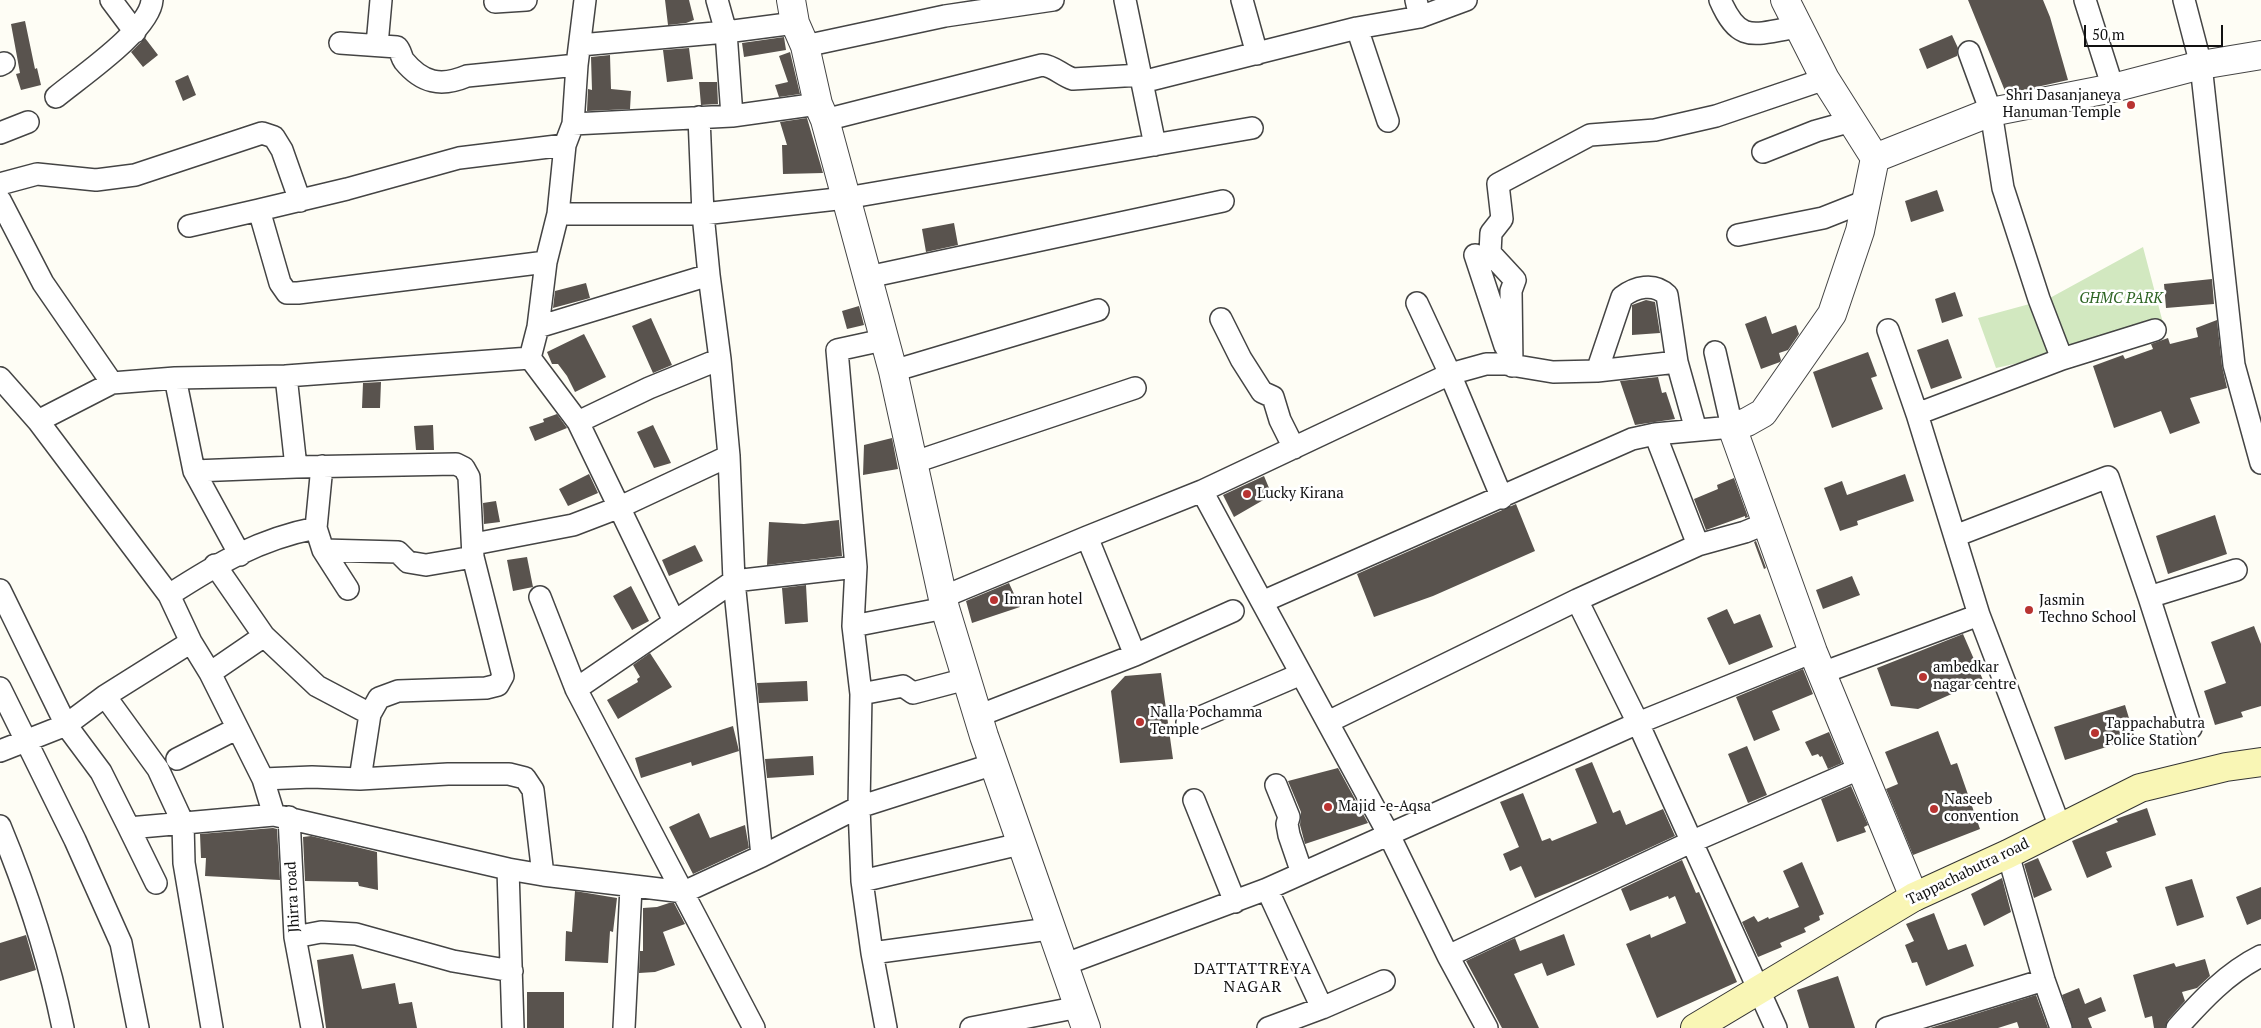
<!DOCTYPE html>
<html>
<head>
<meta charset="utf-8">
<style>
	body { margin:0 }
	#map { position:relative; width:2261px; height:1028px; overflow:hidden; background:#fefdf5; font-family:"PT Serif",serif }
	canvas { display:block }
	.scale { position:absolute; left:2084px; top:25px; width:139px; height:22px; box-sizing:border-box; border:2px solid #111; border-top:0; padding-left:6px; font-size:15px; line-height:18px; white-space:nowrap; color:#111; -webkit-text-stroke:4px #fff; paint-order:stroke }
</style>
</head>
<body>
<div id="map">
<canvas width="2261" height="1028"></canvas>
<div class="scale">50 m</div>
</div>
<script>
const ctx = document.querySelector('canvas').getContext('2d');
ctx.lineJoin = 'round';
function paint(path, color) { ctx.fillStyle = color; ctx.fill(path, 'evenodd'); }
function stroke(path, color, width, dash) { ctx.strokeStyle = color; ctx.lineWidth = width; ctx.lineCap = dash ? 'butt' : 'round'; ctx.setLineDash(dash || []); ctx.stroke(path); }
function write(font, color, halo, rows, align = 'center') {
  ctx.font = font + ' "PT Serif",serif'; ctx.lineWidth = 5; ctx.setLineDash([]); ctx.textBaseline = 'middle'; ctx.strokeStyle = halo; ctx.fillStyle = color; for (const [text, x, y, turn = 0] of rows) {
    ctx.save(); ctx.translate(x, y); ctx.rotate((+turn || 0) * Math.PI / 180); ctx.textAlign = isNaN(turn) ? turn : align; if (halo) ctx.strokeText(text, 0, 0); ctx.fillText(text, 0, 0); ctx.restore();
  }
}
paint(new Path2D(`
	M2143,247L2163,323L2068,352L1996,368L1978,318L2048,299Z`), '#d2e8c0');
paint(new Path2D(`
	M665,0H689L694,20L686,23L668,25Z
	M1968,0H2043L2050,17L2068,80L2019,91H2005Z
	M25,21L35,69L37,68L41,85L21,90L16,74L20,73L11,24Z
	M1952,35L1958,48L1957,56L1927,69L1919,49Z
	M784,37L786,50L744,57L742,43Z
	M145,38L158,55L143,67L131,52Z
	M689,48L693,79L667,82L663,50Z
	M790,52L800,94L779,97L775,85L788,82L779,56Z
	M610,55L611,89L631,91L630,109L587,111L588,89L592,90L591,57Z
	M188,75L196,95L183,101L175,81Z
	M699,82H717L718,104L701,105Z
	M807,118L823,173L783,174L782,145H787L780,122Z
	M1937,190L1944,211L1911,222L1905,201Z
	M954,223L958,245L926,252L922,229Z
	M2212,279L2214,304L2166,308L2164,284Z
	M586,283L590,298L553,308L555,291Z
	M1955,292L1963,316L1942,323L1935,299Z
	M1646,300L1655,302L1660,333L1632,335V305Z
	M859,306L864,325L847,329L842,311Z
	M1766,316L1772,334L1796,325L1799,334L1788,350L1779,353L1781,360L1780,362L1761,369L1745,324Z
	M651,318L672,365L653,373L632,326Z
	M2217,320L2222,366L2227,388L2190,398L2200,423L2170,434L2161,411L2114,428L2093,366L2123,355L2125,359L2153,349L2151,344L2168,338L2170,344L2198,337L2196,328Z
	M584,334L606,377L575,392L567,376L558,364H552L547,352Z
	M1948,339L1962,378L1931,389L1917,350Z
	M1868,352L1877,376L1871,378L1883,409L1832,428L1813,372Z
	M1658,377L1662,393L1666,392L1675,419L1635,425L1620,381Z
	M381,382L380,408H362L363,383Z
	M557,414L567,428L535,441L529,427L544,422L543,419Z
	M433,425L434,450H416L414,426Z
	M653,425L671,463L654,468L637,432Z
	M892,438L898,469L863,475L864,445Z
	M589,474L598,493L568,506L559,489Z
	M1905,474L1914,501L1857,521L1858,525L1840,531L1824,488L1842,481L1847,495Z
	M1264,476L1272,495L1234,517L1223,495Z
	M1734,478L1748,517L1745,518V516L1706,530L1694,499L1718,489L1717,485Z
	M496,501L500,522L484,524L483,503Z
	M1516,504L1535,551L1433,596L1374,617L1357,574Z
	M2215,515L2227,554L2168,574L2156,536Z
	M839,520L842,556L767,565L769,522L804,524Z
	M1756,541L1766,568L1764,569L1754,542Z
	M695,545L703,561L669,576L662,560Z
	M527,557L533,587L513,591L507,560Z
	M1852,576L1860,595L1823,609L1816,590Z
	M1009,583L1020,607L972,623L966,601Z
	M806,585L808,622L785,624L782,588Z
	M631,586L649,621L632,630L613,596Z
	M1727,609L1734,624L1760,614L1773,647L1729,665L1707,618Z
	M2254,626L2261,644V706L2241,712L2243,717L2215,725L2204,691L2226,683L2211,642Z
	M1963,634L1983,680L1918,709L1891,706L1877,668Z
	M650,653L672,687L618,719L607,700L638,682L637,679L640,677L633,665Z
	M1803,669L1813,694L1772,711L1780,730L1754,741L1736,697Z
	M1161,673L1173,759L1120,763L1111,691L1125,676Z
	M807,681L808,701L759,703L757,683Z
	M2125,705L2135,738L2065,760L2054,727Z
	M733,726L739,751L692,766L691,762L641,778L635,758Z
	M1938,731L1951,765L1957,763L1980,829L1913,855L1886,789L1898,784L1885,752Z
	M1829,732L1842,763L1828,769L1822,756L1820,757L1818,754L1812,756L1805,742Z
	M1747,746L1767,795L1748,803L1728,754Z
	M813,756L814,775L767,778L765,759Z
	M1592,762L1613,813L1620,810L1626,825L1663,809L1675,836L1595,873L1535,898L1521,866L1510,871L1503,854L1519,847L1500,802L1523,793L1542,841L1550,838L1552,841L1597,823L1575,769Z
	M1338,768L1368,823L1305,844L1300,825L1301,812L1288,781Z
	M1851,786L1868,825L1864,827L1866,832L1837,842L1821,799Z
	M2147,808L2156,835L2106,852L2112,867L2087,878L2072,841L2118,822L2116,819Z
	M699,813L710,838L745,825L749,848L693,874L669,827Z
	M273,828L277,829L280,880L205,876L206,858H201L200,834Z
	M311,836L377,852L378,890L359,886L358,882L305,881L303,837Z
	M2038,858L2052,890L2034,898L2024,864Z
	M1682,860L1696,893L1699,892L1737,982L1657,1018L1626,944L1650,934L1651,938L1686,923L1675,896L1669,899L1668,896L1630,911L1621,889Z
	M1802,862L1824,914L1819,916L1820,920L1804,928L1806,932L1780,943L1782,947L1758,957L1742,922L1754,916L1758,922L1768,917L1769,919L1799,907L1783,871Z
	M2002,878L2011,912L1984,926L1971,894Z
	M2192,879L2204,917L2177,926L2165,887Z
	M2261,887V919L2247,925L2236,897Z
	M575,891L617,898L613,932L610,931L608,963L565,961L566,931L572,932Z
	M669,903H674L685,924L663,932L675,965L655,972L639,973L640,951H643V908L657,907Z
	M1934,913L1948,950L1966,944L1974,966L1926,986L1917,962L1912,963L1905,945L1914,941L1906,924Z
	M1564,934L1575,965L1547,976L1542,963L1514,974L1539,1028H1502L1466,961L1515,938L1520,951Z
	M26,935L36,970L0,981V943Z
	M353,954L362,989L395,983L399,1004L412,1002L417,1028H326L317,960Z
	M2205,959L2210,976L2197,988L2182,992L2185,1001L2168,1020L2165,1028H2154L2152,1016L2145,1018L2133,975L2174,963L2176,967Z
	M1838,976L1855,1028H1809L1797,990Z
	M2079,988L2085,1004L2101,997L2106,1011L2088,1018L2092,1028H2073L2062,995Z
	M527,992H564V1028H527Z
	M2036,995L2048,1028H2019L2017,1022L1998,1028H1930Z`), '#59534e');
const minor = new Path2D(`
	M111,0L135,32
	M717,0L726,32L732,116
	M1125,0L1155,145
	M1242,0L1257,54
	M1416,0L1420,17
	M1720,0C1740,46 1755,33 1798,27
	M2085,0L2113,88
	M2184,0L2201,65L2234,365L2261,463
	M495,2L526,0
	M1357,28L1388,121
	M340,43L397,47C401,51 401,57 404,61C422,83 441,87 467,76L577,65
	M377,45L381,0
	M580,45L726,32L795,23
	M805,46L945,16L1053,0
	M1969,52L1991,112L2003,188L2039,299L2062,359
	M0,65L4,63
	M1142,82L1357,28L1420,17L1466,0
	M56,97C80,77 150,30 152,0
	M699,117L703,214L709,275
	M825,120L1042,65C1054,66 1061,75 1073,79L1141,75
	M573,124L732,116L818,104
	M0,133L28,122
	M1763,152L1816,131L1852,121
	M0,184L37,174L96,180L135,175L262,133L274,137L282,150L300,201
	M0,200L43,283L112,383
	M259,210L347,189L459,158L565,145
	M558,214H703L846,198L1252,128
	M189,226L259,210L280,283L287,293H298L546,262
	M1738,235L1823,218L1866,201
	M1475,255L1505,346
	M868,277L1223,201
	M1417,303L1450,374L1502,498
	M1221,319L1241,359L1262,392L1273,397L1280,420L1294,448
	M538,327L709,275L720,359
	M1888,330L1917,414
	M883,340L837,350L856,567L853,626L861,694L859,807L862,881L872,953L886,1028
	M1512,366L1511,291L1515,280L1490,253L1491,233L1502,219L1498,184L1590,135L1655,130L1716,116L1825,79
	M893,371L1098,310
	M1597,371L1622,297C1635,287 1654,282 1667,295L1677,362
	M286,376L296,467L456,464L464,468L469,477L473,557L503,676L498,685L486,688L398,691L379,698L370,714L360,779
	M0,378L38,421
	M175,378L194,471
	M578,422L674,621
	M1655,434L1732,427L1715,352
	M912,463L1135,388
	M322,466L316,528L323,550L348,589
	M1202,491L1450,374L1486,364H1505L1553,372L1597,371L1677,362L1696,430
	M1955,536L2108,477L2149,597
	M1087,537L1135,655
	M474,544L573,525L620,507L729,456
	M323,550L398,552L408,562L426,565L473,557
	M240,555L194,471L296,467
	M0,590L66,725L101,772L129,828
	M169,595C217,564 259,539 316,528
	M540,597L576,689L754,1028
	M943,597L1087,537L1202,491L1262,602L1632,439L1655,434L1698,545
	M1577,600L1638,723L1776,1028
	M1262,602L1389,835L1448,956L1487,1028
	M853,626L945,608
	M264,636L317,686L370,714
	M210,673L264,636L215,565
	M1822,673L1979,615
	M0,688L75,840L121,943L138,1028
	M576,689L734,581L729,456L720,359L649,388L578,422L530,358L538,327L546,262L558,214L565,145L573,124L577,65L585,0
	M861,694L903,686L913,693L966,679
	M105,696L158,769L183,823L184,863L212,1028
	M978,716L1135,655L1233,611
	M1328,722L1577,600L1698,545L1745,532L1767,523
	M1187,723L1301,674
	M2191,728L2149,597L2236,570
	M0,751L66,725L105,696L191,642
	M177,759L236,729
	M263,779L312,777L360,779L448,774H509L525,778L533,790L543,875
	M1276,785L1289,817L1287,824L1289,835L1302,873
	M1194,800L1235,902
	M289,817L295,937L312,1028
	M0,826C27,891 49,959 63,1028
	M2060,827L1979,615L1917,414L2062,359L2155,330
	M2008,854L2044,980L2061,1028
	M762,856L734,581L856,567
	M508,869L274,815L263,779L210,673L191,642L169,595L38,421L112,383L175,378L286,376L530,358
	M862,881L1020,844
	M156,883L129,828L274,815
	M1267,889L1322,1008
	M295,937L321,932L356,934L453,961L512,971
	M872,953L1049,929
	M1448,956L1691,842L1861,768
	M1063,965L1267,889L1638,723L1813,652
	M513,1028L508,869L543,875L684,892L762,856L859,807L994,764
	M624,1028L631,887
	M971,1028L1079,1007
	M1268,1028L1322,1008L1384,981
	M1887,1028L2044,980
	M2177,1028C2202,1000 2227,973 2261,956`);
const tertiary = new Path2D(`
	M791,0L795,23L805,46L818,104L825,120L893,371L945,608L984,736L1086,1028
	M1785,0L1825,79L1875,158
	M1914,897L1813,652L1732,427L1747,422L1763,413L1832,314L1860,231L1875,158L1991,112L2113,88L2201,65L2261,55`);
const secondary = new Path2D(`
	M1695,1028L1914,897L2008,854L2140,788L2226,767L2261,762`);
stroke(minor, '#444', 24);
stroke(tertiary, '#444', 30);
stroke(secondary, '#333', 30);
stroke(minor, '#fff', 21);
stroke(tertiary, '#fff', 28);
stroke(secondary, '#f9f6b5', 28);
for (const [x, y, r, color] of [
	[2131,105,5,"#b83331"],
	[1247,494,5,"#b83331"],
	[994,600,5,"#b83331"],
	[2029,610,5,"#b83331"],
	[1923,677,5,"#b83331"],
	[1140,722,5,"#b83331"],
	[2095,733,5,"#b83331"],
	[1328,807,5,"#b83331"],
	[1934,809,5,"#b83331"]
]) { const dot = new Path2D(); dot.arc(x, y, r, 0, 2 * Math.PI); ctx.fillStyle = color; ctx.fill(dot); stroke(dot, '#fff', 2); }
write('15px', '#111', '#fff', [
	["Shri Dasanjaneya",2121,96,"right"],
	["Hanuman Temple",2121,113,"right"],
	["Lucky Kirana",1257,494],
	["Imran hotel",1004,600],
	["Jasmin",2039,601],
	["Techno School",2039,618],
	["ambedkar",1933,668],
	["nagar centre",1933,685],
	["Nalla Pochamma",1150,713],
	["Temple",1150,730],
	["Tappachabutra",2105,724],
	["Police Station",2105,741],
	["Naseeb",1944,800],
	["convention",1944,817],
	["Majid -e-Aqsa",1338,807]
], 'left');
write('italic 15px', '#2e6524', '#fff', [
	["GHMC PARK",2121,299]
]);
write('15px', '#111', '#fff', [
	["Tappachabutra road",1968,872,-26],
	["Jhirra road",293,897,-93]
]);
ctx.letterSpacing = '1px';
write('16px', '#111', '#fff', [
	["DATTATTREYA",1253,969],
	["NAGAR",1253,987]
]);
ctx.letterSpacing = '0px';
</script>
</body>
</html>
